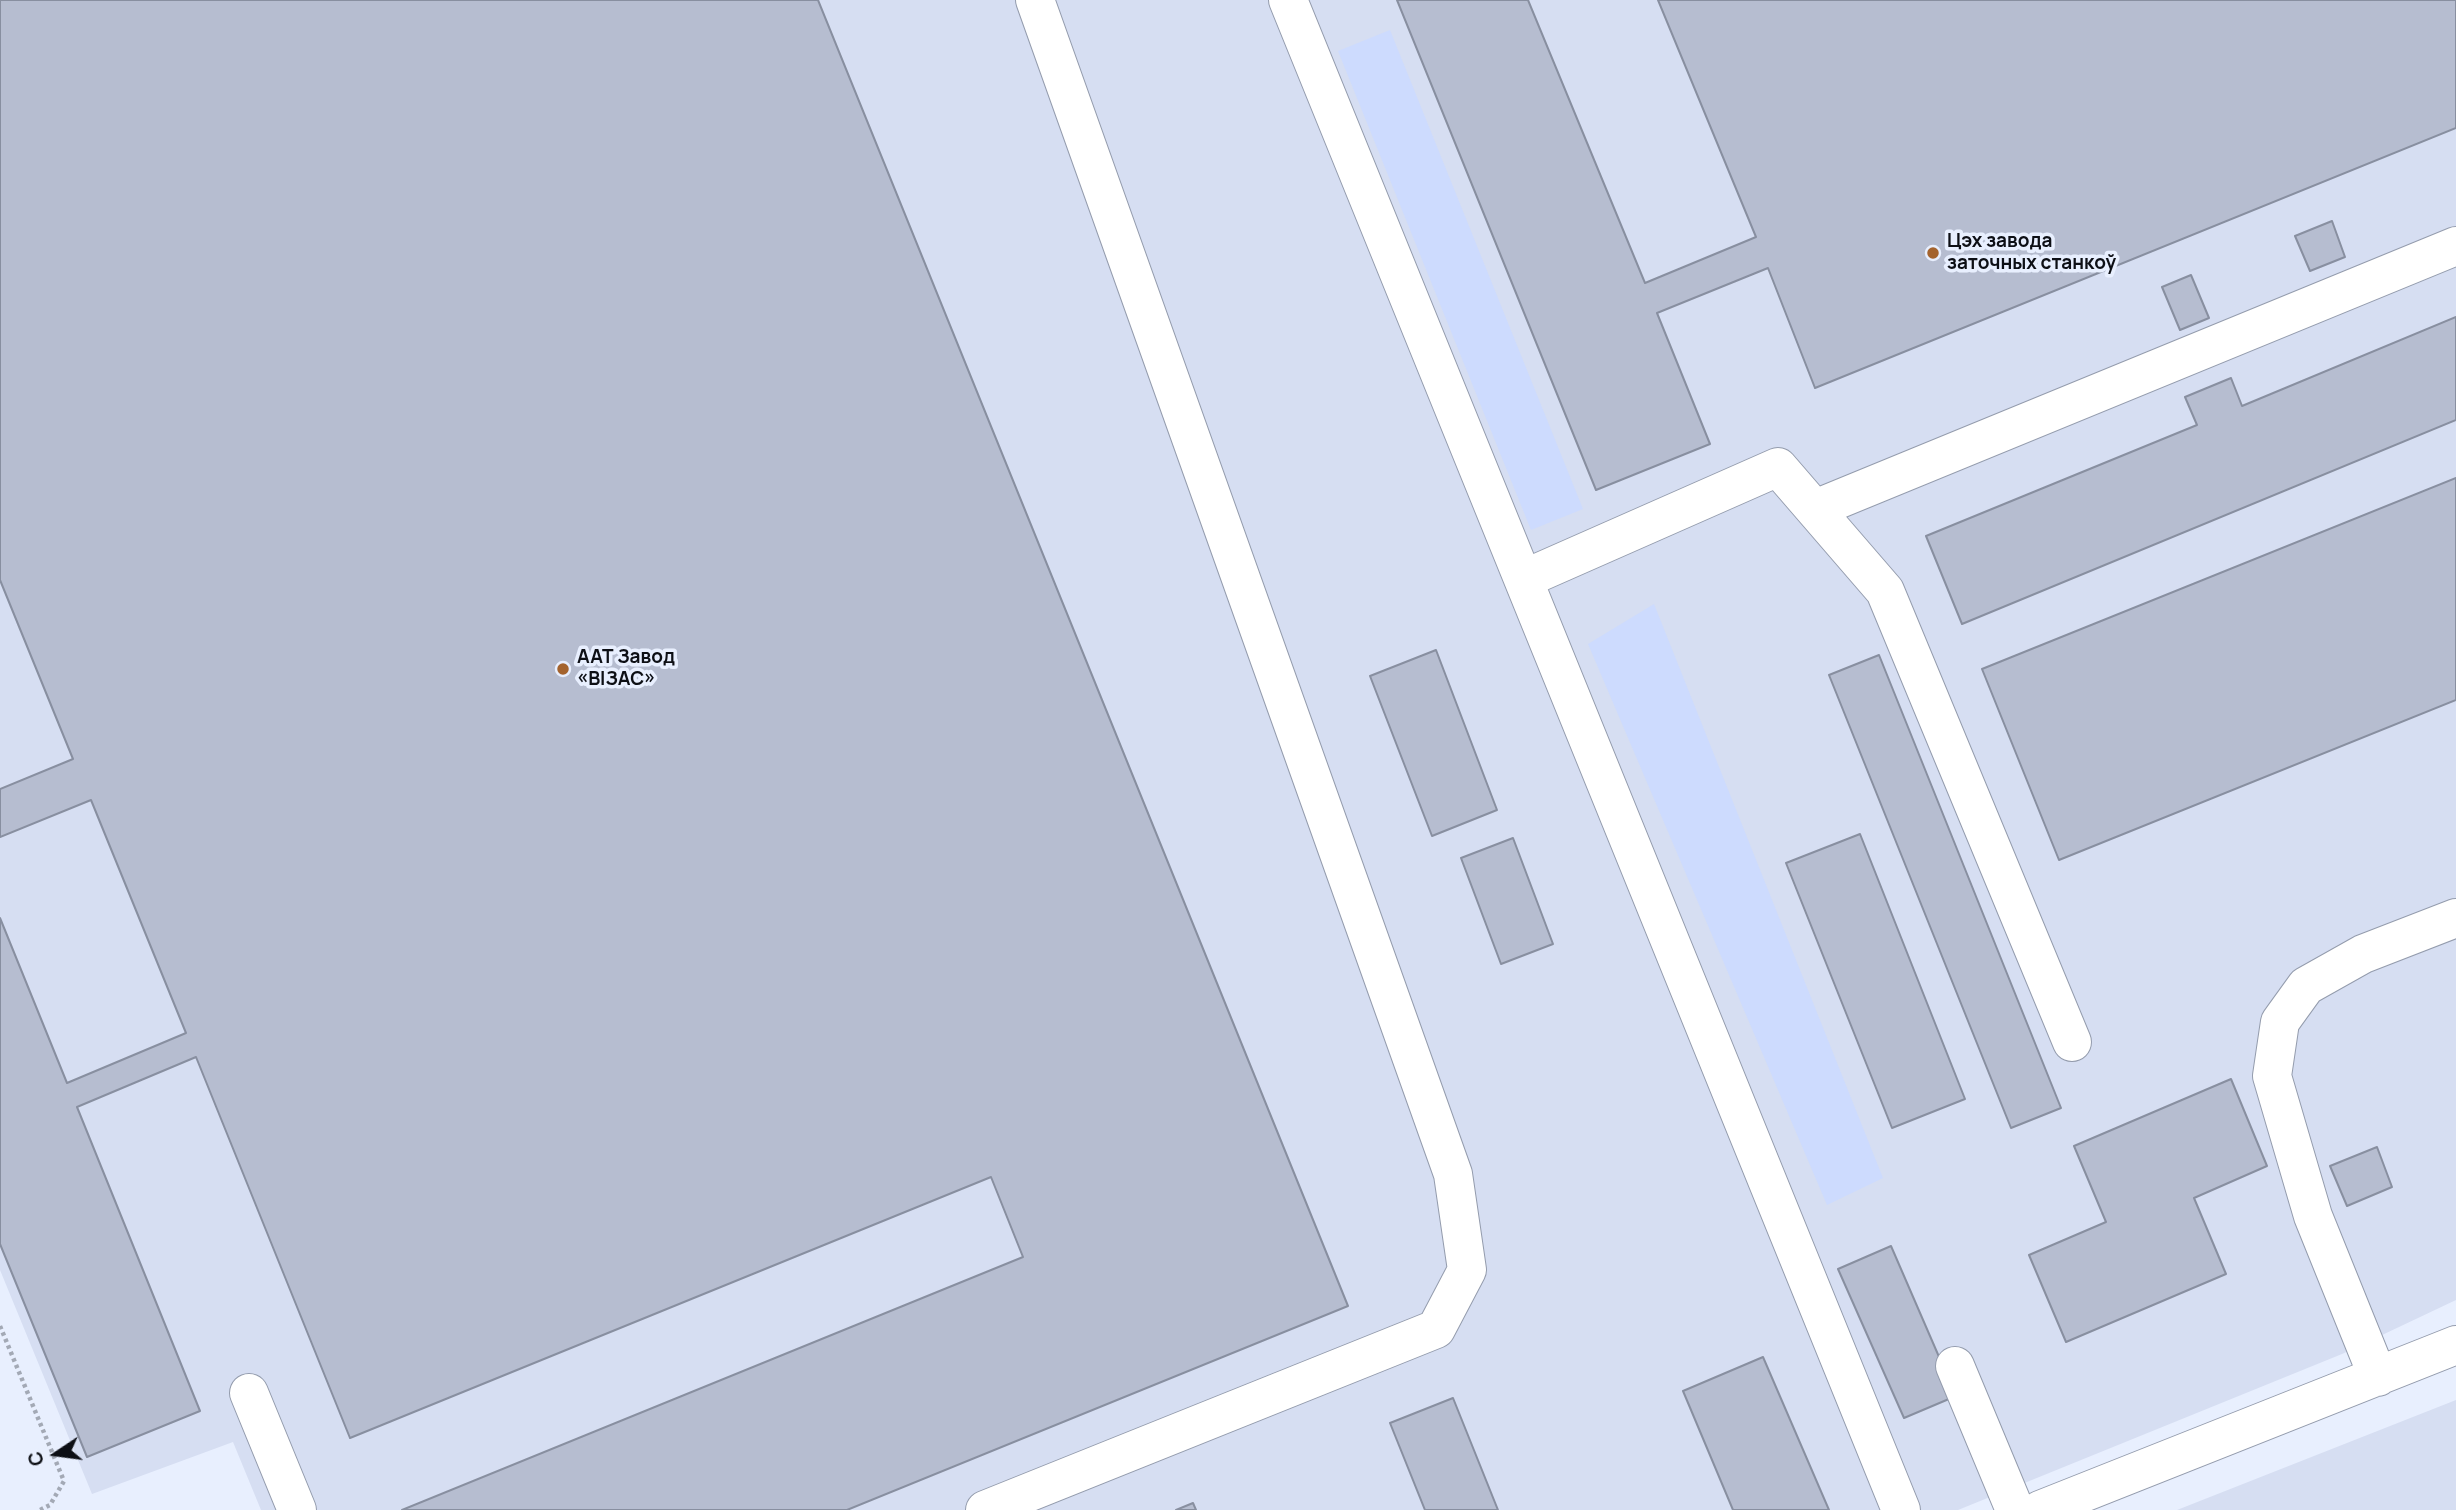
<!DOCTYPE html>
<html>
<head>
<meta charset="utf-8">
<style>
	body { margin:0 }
	#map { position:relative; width:2456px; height:1510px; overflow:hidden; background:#e8effe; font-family:Manrope,sans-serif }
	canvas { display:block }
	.north { position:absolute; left:21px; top:1419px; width:70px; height:70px; -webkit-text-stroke:5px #e8effe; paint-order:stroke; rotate:257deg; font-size:19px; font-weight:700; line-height:28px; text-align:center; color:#0d0f15 }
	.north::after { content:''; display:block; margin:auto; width:24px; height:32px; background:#0d0f15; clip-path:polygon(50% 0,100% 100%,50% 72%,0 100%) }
</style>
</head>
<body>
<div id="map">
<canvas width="2456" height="1510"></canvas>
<div class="north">С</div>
</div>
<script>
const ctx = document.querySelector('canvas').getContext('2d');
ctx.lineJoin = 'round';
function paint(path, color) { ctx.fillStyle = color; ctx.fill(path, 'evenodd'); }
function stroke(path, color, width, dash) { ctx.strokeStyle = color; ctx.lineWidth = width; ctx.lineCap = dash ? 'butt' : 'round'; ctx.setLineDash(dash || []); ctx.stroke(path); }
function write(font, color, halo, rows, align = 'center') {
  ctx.font = font + ' Manrope,sans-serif'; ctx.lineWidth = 7; ctx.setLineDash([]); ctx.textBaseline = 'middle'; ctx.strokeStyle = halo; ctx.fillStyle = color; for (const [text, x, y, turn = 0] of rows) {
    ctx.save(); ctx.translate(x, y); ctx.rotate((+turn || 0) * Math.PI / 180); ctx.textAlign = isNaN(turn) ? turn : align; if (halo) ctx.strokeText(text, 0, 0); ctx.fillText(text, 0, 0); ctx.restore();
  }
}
paint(new Path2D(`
	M0,0H2456V1300L2342,1354L1958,1510H261L233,1442L92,1494L0,1270Z
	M2456,1400V1510H2177Z`), '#d6def2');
paint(new Path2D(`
	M1390,30L1583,509L1531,530L1338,51Z
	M1654,604L1883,1178L1827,1205L1588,644Z`), '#cddbfe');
const building = new Path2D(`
	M0,0H818L1348,1306L847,1510H402L1023,1257L991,1177L350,1438L196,1057L77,1107L200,1411L87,1457L0,1244V918L67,1083L186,1033L91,800L0,837V789L73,759L0,580Z
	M1397,0H1528L1645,283L1756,237L1658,0H2456V128L1815,388L1768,268L1657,313L1710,444L1596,490Z
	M2332,221L2345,257L2310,271L2295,236Z
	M2191,275L2209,318L2180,330L2162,287Z
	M2456,317V420L1962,624L1926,536L2197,425L2185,397L2231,378L2242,406Z
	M2456,478V700L2059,860L1982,669Z
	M1436,650L1497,810L1432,836L1370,676Z
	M1879,655L2061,1108L2011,1128L1829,675Z
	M1860,834L1965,1099L1892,1128L1786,863Z
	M1513,838L1553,944L1501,964L1461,858Z
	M2231,1079L2267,1166L2194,1198L2226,1274L2066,1342L2029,1255L2106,1222L2074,1146Z
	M2377,1147L2392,1187L2347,1206L2330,1166Z
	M1891,1246L1956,1396L1904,1418L1838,1269Z
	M1763,1357L1829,1510H1733L1683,1391Z
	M1453,1398L1498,1510H1425L1390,1423Z
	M1193,1503L1196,1510H1176Z`);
paint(building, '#b6bdd0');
stroke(building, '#888fa0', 2);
const minor = new Path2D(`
	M1288,0L1901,1510
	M1815,509L2456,246
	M1524,579L1778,467L1885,591L2072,1042
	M1955,1366L2015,1510
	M2378,1377L2313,1216L2272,1076L2280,1022L2306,986L2363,954L2456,918
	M249,1393L297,1510
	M985,1510L1436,1329L1467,1270L1453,1174L1035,0
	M2040,1510L2456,1345`);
stroke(minor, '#949cad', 40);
stroke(new Path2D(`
	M0,1326L64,1481L50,1505L40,1510`), '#a3a9b5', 4.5, [3.5, 3.5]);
stroke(minor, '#fff', 38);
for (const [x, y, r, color] of [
	[1933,253,7,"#a4632d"],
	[563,669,7,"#a4632d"]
]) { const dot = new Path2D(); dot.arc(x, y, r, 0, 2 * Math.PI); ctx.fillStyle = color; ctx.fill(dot); stroke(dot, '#e8effe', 2.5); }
write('bold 19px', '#0d0f15', '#e8effe', [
	["Цэх завода",1947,242],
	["заточных станкоў",1947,264],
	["ААТ Завод",577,658],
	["«ВІЗАС»",577,680]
], 'left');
</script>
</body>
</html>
